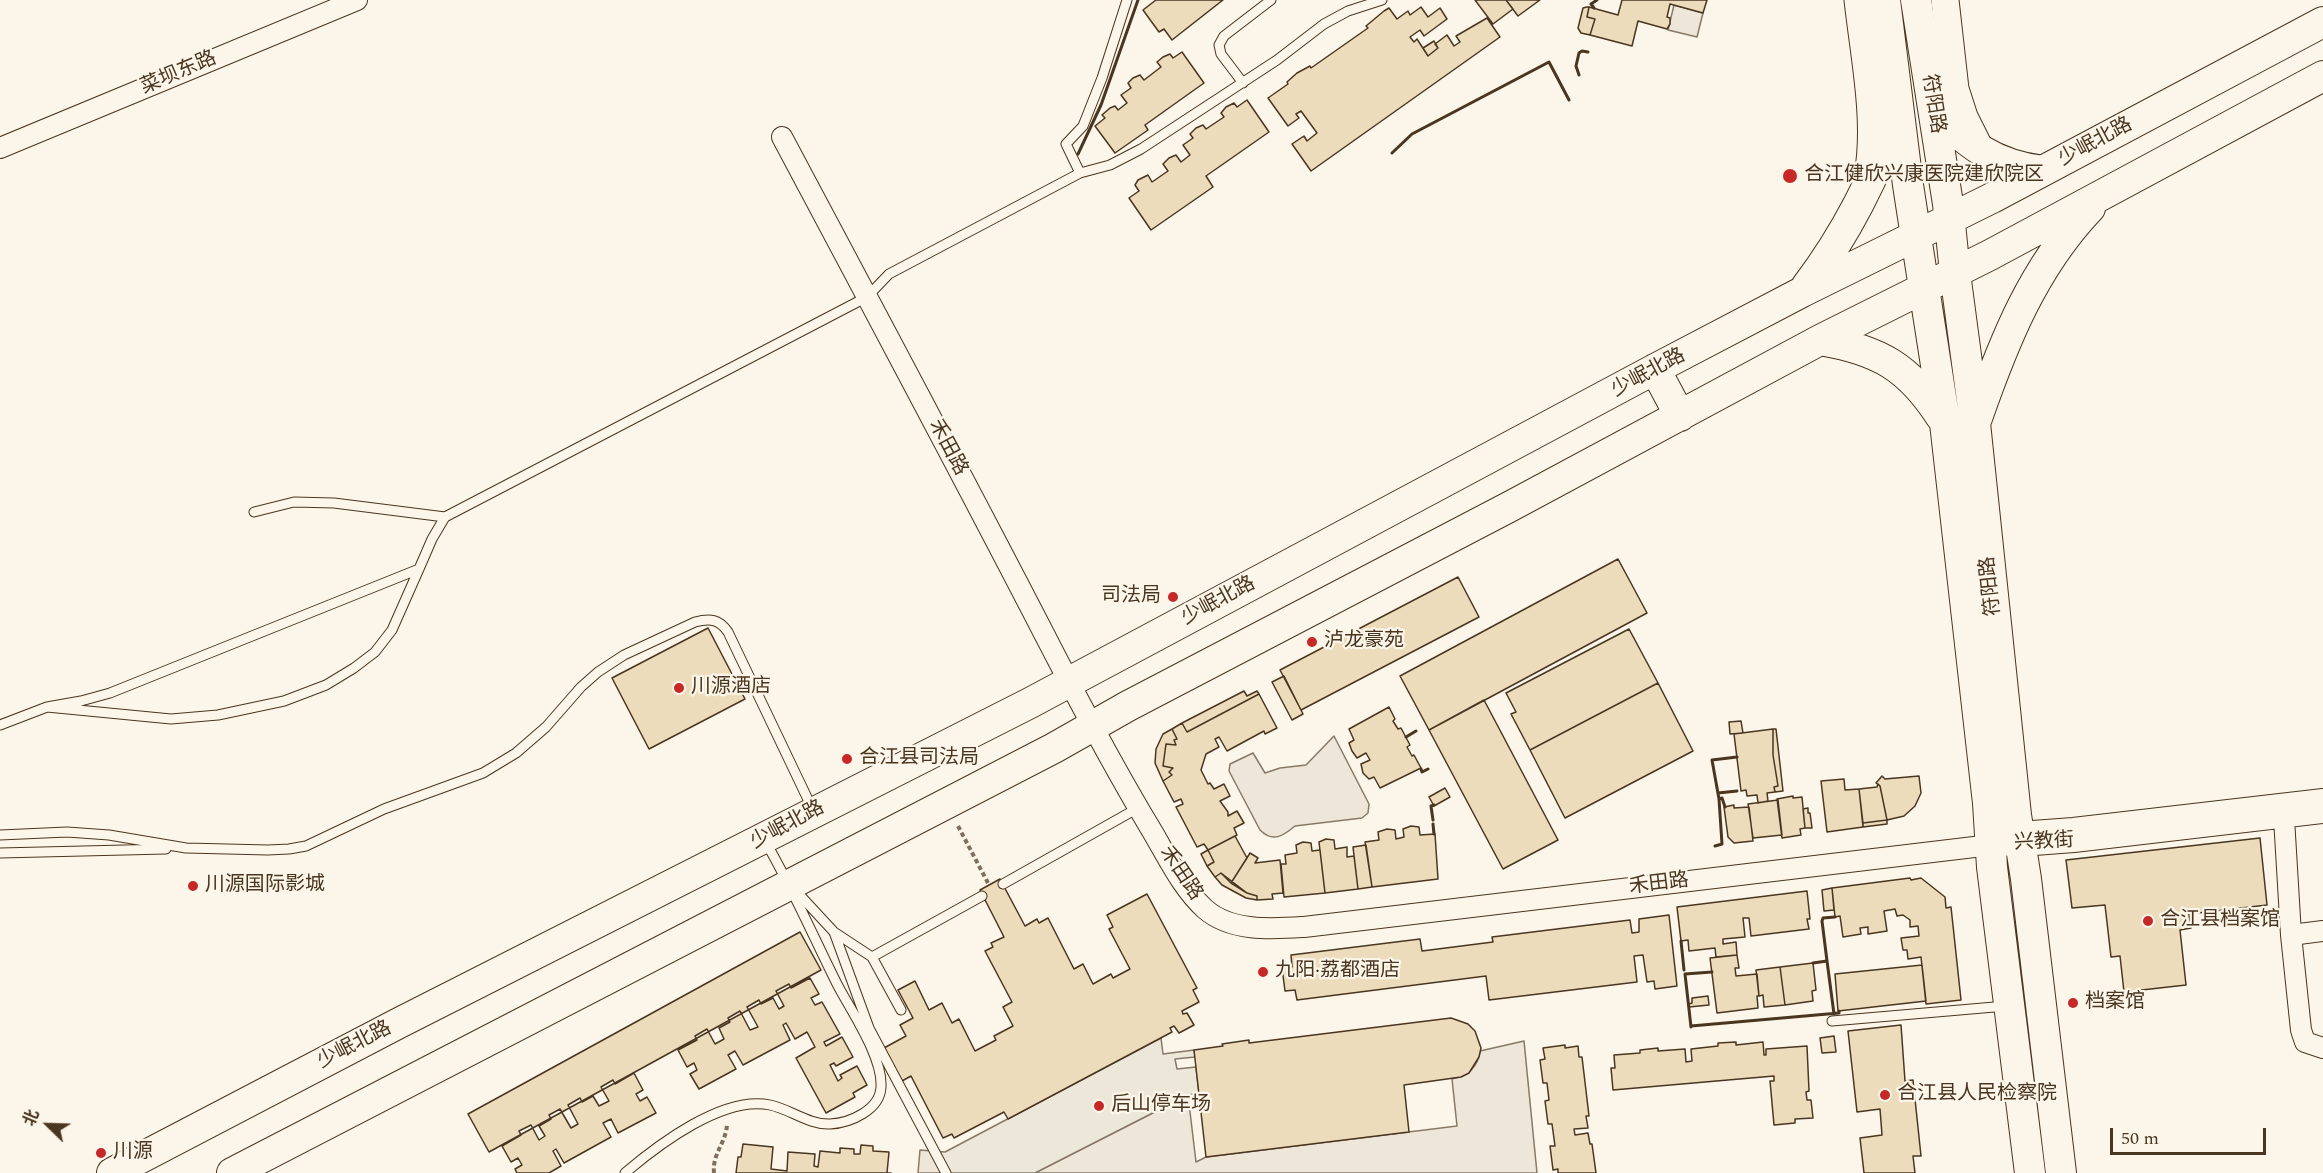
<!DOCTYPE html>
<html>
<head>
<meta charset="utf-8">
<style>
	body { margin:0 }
	#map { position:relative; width:2323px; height:1173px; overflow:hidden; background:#fbf6e9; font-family:Spectral,"Noto Sans SC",serif }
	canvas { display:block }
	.north { position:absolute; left:18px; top:1095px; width:60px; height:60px; -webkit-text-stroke:4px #fbf6e9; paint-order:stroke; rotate:293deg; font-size:16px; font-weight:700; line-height:24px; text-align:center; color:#4a3520 }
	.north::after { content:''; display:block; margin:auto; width:21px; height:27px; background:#4a3520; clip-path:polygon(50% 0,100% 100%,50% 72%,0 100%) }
	.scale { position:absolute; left:2110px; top:1128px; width:156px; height:27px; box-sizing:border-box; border:3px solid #4a3520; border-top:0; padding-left:8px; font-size:18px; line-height:21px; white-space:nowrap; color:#4a3520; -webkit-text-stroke:4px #fbf6e9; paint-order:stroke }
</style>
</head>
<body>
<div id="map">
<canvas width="2323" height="1173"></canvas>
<div class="north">北</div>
<div class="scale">50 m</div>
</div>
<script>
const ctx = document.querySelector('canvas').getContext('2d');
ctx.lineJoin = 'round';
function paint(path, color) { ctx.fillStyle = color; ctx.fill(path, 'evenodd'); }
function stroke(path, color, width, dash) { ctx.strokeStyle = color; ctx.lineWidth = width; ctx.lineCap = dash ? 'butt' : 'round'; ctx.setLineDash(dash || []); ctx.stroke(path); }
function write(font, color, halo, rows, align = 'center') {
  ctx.font = font + ' Spectral,"Noto Sans SC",serif'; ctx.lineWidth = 4.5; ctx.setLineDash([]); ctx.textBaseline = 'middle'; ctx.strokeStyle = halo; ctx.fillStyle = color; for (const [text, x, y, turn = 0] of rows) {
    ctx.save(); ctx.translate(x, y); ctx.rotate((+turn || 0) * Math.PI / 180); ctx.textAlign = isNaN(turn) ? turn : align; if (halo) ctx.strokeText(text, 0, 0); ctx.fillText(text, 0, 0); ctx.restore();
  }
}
const green = new Path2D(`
	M1674,5L1703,13L1697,37L1668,30Z
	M1334,736L1369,804L1368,813L1362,818L1295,826C1283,836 1273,843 1260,830L1229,771L1230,764L1253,753L1265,773L1280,768L1306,765Z
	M1524,1041L1537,1173H1035L1188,1095L1196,1162L1206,1157L1457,1126L1452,1079C1468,1076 1478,1067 1480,1051Z
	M920,1150L932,1151L944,1173H918Z`);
paint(green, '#ede6d9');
stroke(green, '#887966', 1.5);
const parking = new Path2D(`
	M1161,1038L1163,1054L1194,1050L1195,1057L1175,1059L1177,1069L1196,1067L1199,1093L1188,1095L1035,1173H944L932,1151L945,1152Z`);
paint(parking, '#ede7d9');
stroke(parking, '#887966', 1.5);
const building = new Path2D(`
	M1156,0H1223L1172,40L1164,29L1159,32L1143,10Z
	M1475,0H1506L1513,9L1493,24Z
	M1506,0H1540L1518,16Z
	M1622,0H1707L1703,13L1670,4L1667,17L1670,18V24L1667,29L1638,21L1632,46L1590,35L1595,19L1587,17L1589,7L1618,15Z
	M1421,7L1428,17L1440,8L1447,19L1424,36L1420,30L1410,37L1414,42L1417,39L1428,56L1438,48L1435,44L1447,35L1454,46L1460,42L1456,36L1487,18L1500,37L1311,171L1292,144L1304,136L1307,141L1317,133L1301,111L1296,114L1299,118L1288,126L1268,98L1288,84L1287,82L1297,73L1310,66L1311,68L1368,28L1366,26L1384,11L1389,8L1397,19L1408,11L1410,15Z
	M1587,7H1589L1587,17L1595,19L1590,35L1581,33L1578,28L1583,8Z
	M1434,41L1438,48L1428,56L1423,48Z
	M1182,52L1204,83L1145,125L1148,130L1115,153L1095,126L1105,118L1102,115L1110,108L1115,106L1118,110L1127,103L1121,95L1131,88L1128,83L1133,78L1140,75L1144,80L1161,67L1157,62L1163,57L1170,54L1173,58Z
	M1247,100L1269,132L1206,176L1213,187L1151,230L1129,198L1139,191L1135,185L1138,180L1148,175L1152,182L1168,171L1163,164L1169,158L1176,155L1181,162L1190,155L1183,145L1193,138L1190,134L1196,128L1203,125L1206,129L1224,117L1221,113L1226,107L1234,103L1237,107Z
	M1618,559L1647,613L1429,730L1400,676Z
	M1458,577L1479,617L1301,710L1280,670Z
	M708,628L745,699L649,749L612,678Z
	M1629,629L1658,683L1530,750L1511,714L1516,712L1506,693Z
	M1284,676L1303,714L1292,720L1272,682Z
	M1658,683L1693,751L1565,818L1530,750Z
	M1244,691L1247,696L1257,691L1259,694L1187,732L1182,723Z
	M1259,694L1277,728L1265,734L1264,731L1227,751L1219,737L1215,739L1219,747L1206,754L1201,770L1208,784L1210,783L1214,789L1224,784L1230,796L1220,801L1228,812V816L1237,811L1244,823L1234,828L1237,835L1208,850L1204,844L1197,847L1176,807L1183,804L1181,799L1174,802L1163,781L1172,775L1169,772L1173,768L1163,766L1166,744L1176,745L1174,740L1177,739L1172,729L1182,723L1187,732Z
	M1484,700L1558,840L1503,869L1429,730Z
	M1389,707L1395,719L1393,721L1398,729L1401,728L1410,745L1407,747L1412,756L1414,755L1421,768L1380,788L1374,777L1369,779L1363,773L1361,764L1370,760L1366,753L1357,758L1352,751L1349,743L1354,740L1349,729Z
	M1741,721L1743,733L1730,734L1729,722Z
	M1172,729L1177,739L1174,740L1176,745L1166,744L1163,766L1173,768L1169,772L1172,775L1163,781L1155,763L1156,749L1163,734Z
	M1773,729H1776L1783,791L1775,792L1774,787L1778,786L1773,755Z
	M1773,729V755L1778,786L1774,787L1775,792L1767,793L1768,801L1758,803L1757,795L1747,796L1746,790L1741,791L1734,734Z
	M1882,776L1885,779L1919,776L1921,793L1915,806L1904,816L1887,820L1880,786L1876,783Z
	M1844,779L1845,790L1859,789L1863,827L1827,832L1821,781Z
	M1878,784L1880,786L1887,820L1863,823L1859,789L1877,787Z
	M1445,788L1450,797L1434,806L1429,797Z
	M1793,796V798L1802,797L1805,828L1800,829L1801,835L1782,838L1777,799Z
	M1778,800L1782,835L1753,838L1748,804Z
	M1734,805V808L1749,807L1753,841L1734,843L1728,837L1724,807Z
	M1808,808V813H1810L1812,828H1805L1803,809Z
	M1887,820V824L1863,827V823Z
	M1411,826L1419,827L1420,835L1435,834L1438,879L1372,887L1365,842L1379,840L1378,832L1387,829L1395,830L1396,839L1404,837L1403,829Z
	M1235,836L1247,858L1231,883L1221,873L1215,877L1207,866L1214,862L1208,850Z
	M2260,838L2267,905L2189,914L2191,928L2180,930L2186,985L2124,992L2120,956L2111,957L2105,905L2072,908L2066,860Z
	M1326,839L1334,840L1335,849L1347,847V857L1354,856L1358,889L1325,893L1319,842Z
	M1303,842L1311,843L1312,851L1320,850L1325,893L1284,897L1281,864H1286L1285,855L1297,853L1296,845Z
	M1366,845L1372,887L1358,889L1353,847Z
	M1208,850L1214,862L1207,866L1201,854Z
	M1250,853L1258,858L1255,863L1280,860L1283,893L1272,894L1273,899L1257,900V896L1247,893L1231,883Z
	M1221,873L1247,893L1257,896V900L1246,898L1222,885L1215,877Z
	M1910,878L1911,880L1921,878L1945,897L1946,908L1951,907L1961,1000L1926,1004L1921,957L1908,959L1907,950H1903L1901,938L1919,936L1918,926L1910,927V920L1903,915L1897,916L1895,909L1884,911L1887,931L1868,934V927L1860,928L1861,934L1843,937L1840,916L1835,917L1832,888Z
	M1000,879L1025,926L1037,919L1039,923L1048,918L1074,969L1083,964L1093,984L1111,974L1113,978L1130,969L1109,929L1113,927L1107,915L1147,894L1197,988L1193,990L1199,1002L1182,1011L1183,1014L1187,1013L1194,1025L1179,1033L1174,1026L1170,1028L1172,1032L1008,1119L1004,1112L954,1138L952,1134L943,1138L911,1076L902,1081L884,1048L906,1036L900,1025L913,1018L898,990L915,981L929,1010L942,1003L952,1023L959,1019L975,1051L996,1040L994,1036L1013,1026L1003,1007L1012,1002L985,951L993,947L991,943L1004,937L980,890Z
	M1832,888L1834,910L1824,911L1822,890Z
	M1807,891L1810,919H1807L1809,929L1751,936L1749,918H1743L1745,937L1723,939V944L1736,942L1737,955L1716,957L1715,948L1689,951L1688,940L1681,941L1677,907Z
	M1669,915L1677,986L1655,989L1654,981L1647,982L1643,955L1634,956L1637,982L1489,1000L1486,976L1297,1000L1295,990L1285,991L1282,968L1292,967L1291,955L1420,939L1422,951L1493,942L1492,937L1630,920L1632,933L1639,932V919Z
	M800,932L821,970L489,1152L468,1114Z
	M1737,955L1739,968H1735L1736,976L1757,974L1759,996H1757L1758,1008L1717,1013L1710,958Z
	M1813,963L1816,990L1812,991L1813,1001L1785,1005L1780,967Z
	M1922,965L1926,1001L1838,1011L1835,974Z
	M1780,967L1785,1005L1764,1007L1763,995L1759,996L1756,970Z
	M810,978L819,994L811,998L815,1005L822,1002L840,1034L824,1042L826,1046L842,1037L853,1057L836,1066L834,1063L830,1065L838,1081L842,1078L840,1075L857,1066L867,1085L853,1093L855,1097L826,1113L796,1058L815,1047L807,1032L795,1039L786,1023L783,1025L790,1040L743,1065L735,1051L728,1055L736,1069L699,1089L690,1074L697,1070L694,1063L687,1067L678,1050L697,1040L695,1036L707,1029L715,1044L724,1039L719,1028L730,1022L728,1018L740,1011L750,1030L758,1027L747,1007L759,1000L761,1004L773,998L779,1009L784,1006L776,991L789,984L791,988Z
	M1708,996L1709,1005L1689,1007V1004L1692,1003V998Z
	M1451,1018L1468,1024L1475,1031L1481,1048L1479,1057L1469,1073L1461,1077L1404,1085L1409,1132L1206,1157L1194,1050L1223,1046L1222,1044L1249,1040V1043Z
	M1901,1025L1905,1081L1913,1080L1921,1156H1913L1915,1173H1864L1860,1138L1882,1135L1880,1109L1857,1112L1848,1031Z
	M1834,1036L1836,1052L1822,1053L1820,1038Z
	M1736,1042V1045L1763,1042L1764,1055H1766V1049L1807,1046L1809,1091L1806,1092L1807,1100H1811L1813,1118L1795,1119V1123L1774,1125L1770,1081H1774V1076L1613,1090L1611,1068H1615L1614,1055L1640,1053V1050L1658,1048V1051L1685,1049L1686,1062L1692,1061L1691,1049L1718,1046V1043Z
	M1565,1045V1048L1578,1046L1579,1057H1582L1589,1116H1586L1588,1128L1574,1129L1575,1135L1588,1133L1590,1144H1592L1596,1173H1558V1169L1553,1170L1550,1146H1555L1552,1124H1548L1545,1101L1549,1100L1547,1083H1543L1540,1060L1545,1059L1543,1048Z
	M634,1073L643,1090L636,1094L640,1101L647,1097L656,1113L618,1133L611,1119L603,1123L611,1137L564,1163L556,1149L553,1151L561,1166L549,1173H517L515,1169L522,1165L518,1158L511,1162L502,1146L521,1135L519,1131L531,1125L539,1140L545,1136L539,1126L551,1119L549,1115L560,1109L571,1128L578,1124L568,1105L580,1098L582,1102L593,1096L599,1106L609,1101L601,1087L613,1080L615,1084Z
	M743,1144L773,1147L771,1169L787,1171L788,1152L815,1154L814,1166L818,1167L820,1151L840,1153V1148L854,1149V1154H860L861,1145L873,1146V1151L889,1152L887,1173H891H736L738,1157H741Z`);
paint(building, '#ecdcbc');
stroke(building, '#4a3520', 1.5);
const lane = new Path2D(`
	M1243,83L1221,54L1219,45L1224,36L1271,0
	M1080,173L1066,144L1083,126L1102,78L1127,0
	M254,512L294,502L334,503L445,517
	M47,707L81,701L110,693L419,569L432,539L445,517L867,297L889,274L1080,173L1110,165L1141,149L1277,60L1324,24L1348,11L1382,0
	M0,725L47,707L171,719L218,715L284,701L326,685L354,668L375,652L392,630L419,569
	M0,835L67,832L109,835L186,848L268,850L289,849L306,846L384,809L483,773L516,753L546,727L581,687L598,672L624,655L695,622C710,618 719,619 728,632L813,810
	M0,853L166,849
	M1003,884L1138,808
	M796,891L834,932L872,957L982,896
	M834,932L869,1028L946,1173
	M872,957L901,1010
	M1832,1021L2006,1006
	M625,1173C659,1144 724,1095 770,1105C790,1109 809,1125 830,1124C850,1123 880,1110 881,1087C883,1057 851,1011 837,984C813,936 792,887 765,841`);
const street = new Path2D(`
	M782,137C873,308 965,480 1054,653C1085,713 1117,773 1152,831C1168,858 1182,888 1205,909C1231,932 1272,929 1304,927L1991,845L2021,846L2074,842L2323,813
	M0,148L357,0
	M2284,818L2291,935L2301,1030L2305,1042L2323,1048
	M2010,836L2019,832L2073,828L2323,799
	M2291,935L2323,931`);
const secondary = new Path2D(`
	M1858,0C1864,55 1878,121 1868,175
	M1945,0L1955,89L1964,117L1981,151`);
const primary = new Path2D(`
	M1885,0L1908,185L1945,423L1988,803L1992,867L2030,1173
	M1916,0L1948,204L1955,273L1975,423L2016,815L2026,879L2061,1173
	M1933,108C1966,144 1994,165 2043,171
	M1806,287C1845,236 1877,174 1897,113
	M1820,340C1879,350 1909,367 1941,417
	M1655,369L1680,416
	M1977,418C2004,341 2033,268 2090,208
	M112,1173L399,1023L1030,703L1655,369L1802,292L1992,198L2323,22
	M232,1173L1054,748L1128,706L1511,506L1820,340L1990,255L2323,76`);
stroke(lane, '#4a3520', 11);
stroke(street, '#4a3520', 22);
stroke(secondary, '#4a3520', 29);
stroke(primary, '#4a3520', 32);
stroke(new Path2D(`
	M958,826L988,883
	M714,1173C712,1153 727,1142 727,1123`), '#7f6f5c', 4, [4.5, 3]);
stroke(lane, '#fbf6e9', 9);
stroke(street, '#fbf6e9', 20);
stroke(secondary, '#fbf6e9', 27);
stroke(primary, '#fbf6e9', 30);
stroke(new Path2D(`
	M1594,8L1591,4L1597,0
	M1579,75L1576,66L1579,53L1582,51L1588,52
	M1392,153L1412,134L1549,62L1569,100
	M1078,154L1101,105L1138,0
	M1406,737L1416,731
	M1421,769L1422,772L1428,769
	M1718,793L1737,791
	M1719,799L1722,798L1725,807
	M1433,820L1431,806L1434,805
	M1433,824L1434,834
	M1715,846L1722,844L1719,799L1712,760L1737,757
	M1681,941L1684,970
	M1827,961L1834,1014
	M1813,963L1827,961L1822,921L1823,918L1835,917
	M1691,1026L1839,1013V1011
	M1691,1027L1685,974L1712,972`), '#4a3520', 3);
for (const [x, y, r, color] of [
	[1790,176,8,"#c62828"],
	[1173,597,6,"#c62828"],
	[1312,642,6,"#c62828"],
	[679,688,6,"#c62828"],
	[847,759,6,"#c62828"],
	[193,886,6,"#c62828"],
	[2148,921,6,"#c62828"],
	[1263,972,6,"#c62828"],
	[2073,1003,6,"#c62828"],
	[1885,1095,6,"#c62828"],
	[1099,1106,6,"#c62828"],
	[101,1153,6,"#c62828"]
]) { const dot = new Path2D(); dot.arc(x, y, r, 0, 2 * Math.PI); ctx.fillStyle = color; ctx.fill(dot); stroke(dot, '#fbf6e9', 2); }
write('20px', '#4a3520', '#fbf6e9', [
	["菜坝东路",179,74,-23],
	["符阳路",1932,104,81],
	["少岷北路",2096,143,-28],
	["少岷北路",1649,374,-28],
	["禾田路",947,448,62],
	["符阳路",1992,586,-96],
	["少岷北路",1219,602,-28],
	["少岷北路",788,826,-28],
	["兴教街",2044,843,-3],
	["禾田路",1180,874,56],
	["禾田路",1659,885,-7],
	["少岷北路",355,1046,-27]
]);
write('20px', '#4a3520', '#fbf6e9', [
	["合江健欣兴康医院建欣院区",1804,176],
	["司法局",1161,597,"right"],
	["泸龙豪苑",1324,642],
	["川源酒店",691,688],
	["合江县司法局",859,759],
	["川源国际影城",205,886],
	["合江县档案馆",2160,921],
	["九阳·荔都酒店",1275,972],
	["档案馆",2085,1003],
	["合江县人民检察院",1897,1095],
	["后山停车场",1111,1106],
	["川源",113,1153]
], 'left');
</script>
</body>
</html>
